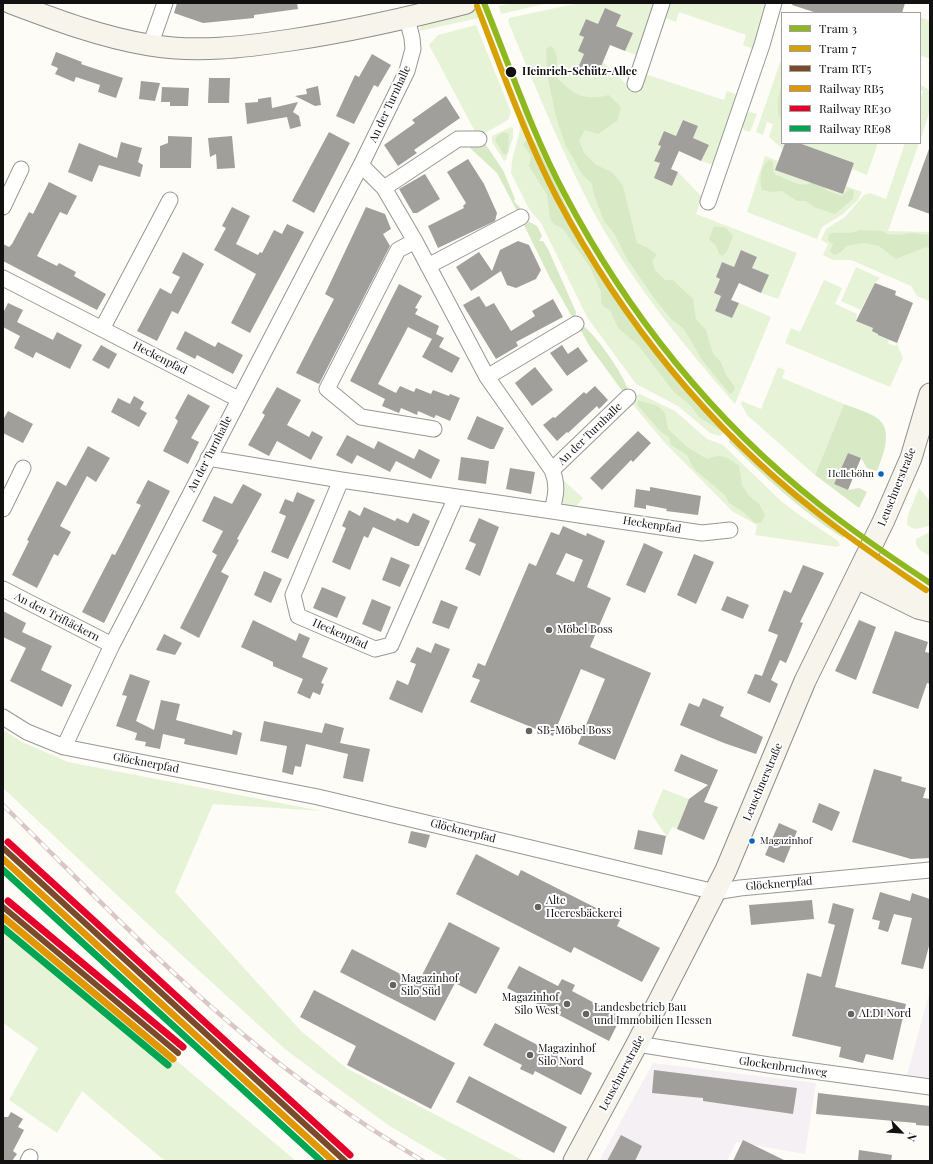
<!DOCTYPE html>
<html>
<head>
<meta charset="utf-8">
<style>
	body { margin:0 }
	#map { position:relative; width:933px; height:1164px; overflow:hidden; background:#fdfcf7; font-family:"Playfair Display",serif }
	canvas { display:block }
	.frame { position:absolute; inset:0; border:4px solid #111; pointer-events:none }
	.legend { position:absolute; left:781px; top:12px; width:140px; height:132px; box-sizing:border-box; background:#fff; border:1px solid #a0a0a0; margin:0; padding:5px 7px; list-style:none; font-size:12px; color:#111 }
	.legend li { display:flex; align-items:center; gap:8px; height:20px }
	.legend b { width:20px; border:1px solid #a0a0a0 }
	.north { position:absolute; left:881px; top:1112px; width:40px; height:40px; -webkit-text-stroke:3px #fff; paint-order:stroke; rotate:115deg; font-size:11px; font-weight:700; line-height:16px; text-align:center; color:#111 }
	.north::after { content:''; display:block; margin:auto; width:14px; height:18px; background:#111; clip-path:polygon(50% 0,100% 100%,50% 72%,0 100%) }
</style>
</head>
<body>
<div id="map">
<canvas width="933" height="1164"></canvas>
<div class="frame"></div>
<ul class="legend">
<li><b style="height:5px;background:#8eb81e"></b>Tram 3</li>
<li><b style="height:5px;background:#d8a103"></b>Tram 7</li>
<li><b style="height:5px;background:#7a4b2a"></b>Tram RT5</li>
<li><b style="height:5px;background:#e09702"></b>Railway RB5</li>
<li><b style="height:5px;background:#e4002b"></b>Railway RE30</li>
<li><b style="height:5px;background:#00a651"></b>Railway RE98</li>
</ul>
<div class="north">N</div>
</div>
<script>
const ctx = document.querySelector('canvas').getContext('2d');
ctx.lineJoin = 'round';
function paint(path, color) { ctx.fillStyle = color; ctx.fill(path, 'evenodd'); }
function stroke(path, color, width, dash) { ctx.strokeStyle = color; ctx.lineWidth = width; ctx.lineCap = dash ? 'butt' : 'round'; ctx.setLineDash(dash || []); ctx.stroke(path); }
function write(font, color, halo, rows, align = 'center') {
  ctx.font = font + ' "Playfair Display",serif'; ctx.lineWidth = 4; ctx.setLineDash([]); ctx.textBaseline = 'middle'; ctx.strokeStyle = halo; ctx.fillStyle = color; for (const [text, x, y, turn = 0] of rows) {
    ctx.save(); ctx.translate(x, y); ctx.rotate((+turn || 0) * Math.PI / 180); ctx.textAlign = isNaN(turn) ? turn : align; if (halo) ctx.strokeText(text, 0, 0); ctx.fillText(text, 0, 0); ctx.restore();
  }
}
paint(new Path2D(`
	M930,988V1078L907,1075L927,1001Z
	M653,1063L816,1083L805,1154L736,1142L727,1161H599Z`), '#f5f0f3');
paint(new Path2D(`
	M513,3H548L501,14L499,6Z
	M579,3H654L637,55L625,51L632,33L616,26L621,15L605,8L598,24L586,19L579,34L584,37L578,51L584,54L578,68L597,76L603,62L627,85L639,89L645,74L724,100L727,91L738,95L713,165L701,161L708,145L693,138L698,126L683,120L676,136L664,131L658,145L661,146L654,160L660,163L654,178L672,186L678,172L702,197L696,214L797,253L778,299L761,293L768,275L752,268L757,257L742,250L734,267L722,262L716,277L720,279L714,293L721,296L715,311L732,318L739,303L771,317L735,404C677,338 620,267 581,188C554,133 531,77 508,21L509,18Z
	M670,3H768L753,49L743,45L746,35L679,12L676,22L666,18Z
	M476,10L479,18L419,31L423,23Z
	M920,17L930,21V59L920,55Z
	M476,25L511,112L508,120L478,137L429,45L438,35Z
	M487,29L517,105L515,107L485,30Z
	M782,57V143H785L783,149L769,137L773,124L767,122L763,135L756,132Z
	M920,85L930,90V110L920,141V101L923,91L920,90Z
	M523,109L530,132L582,238L613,291L665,360L728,428L720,436L710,433L678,406L636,384L587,317L541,223L529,209L511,173L512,161L520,130L518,114Z
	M750,112L757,114L750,132L744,130L742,126L745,115Z
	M511,127L513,128V137L506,160L504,161L492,142V136Z
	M799,143H878L867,175L852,169L854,163Z
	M905,143H919L888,231L930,232L929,301L917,296L911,286L851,260H833L823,255L828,244L821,240L826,229L845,217L864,195L870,193L886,199Z
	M765,156L778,161L776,170L843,194L846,186L862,192L858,200L843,214L822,227L817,239L747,212Z
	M856,267L880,278L875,283L867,302L865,301L861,310L841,301Z
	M824,280L842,288L835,304L857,314L856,321L873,328L878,335L889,340L888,343L895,346L897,344L903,358L890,387L785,343L791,328L800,332Z
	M778,367L785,370L782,378L844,404L815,475L747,415L741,404L742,401L761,409Z
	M640,394L675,411L707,439L723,445L781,501L798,514L838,541L840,545L837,547L755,535L757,525L732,511L665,443L629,400Z
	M563,480L583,498L575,508L565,506L561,500L562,481Z
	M919,488L930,501V525C922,528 914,532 907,524L908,515Z
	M930,532V556C923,552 914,548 916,539Z
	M3,730L22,742L68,762L322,811L213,804L175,892L301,1031L346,1068L524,1161H449L388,1125L286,1050L150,926L3,788Z
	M663,789L689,799L677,829L672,827L667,837L652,815Z
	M3,915L296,1161H165L82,1091L57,1133L9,1100L38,1048L3,1023Z`), '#e7f3d7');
paint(new Path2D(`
	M550,46L554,49L557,58L556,77C574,95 583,101 609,95L621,107L617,121L598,134L585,130L579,141L585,154L596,165L612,172L623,186L637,243L648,248L657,255L652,260L655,270L665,280H673L693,299L696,319L706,330L713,354L721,362L725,373L735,388L733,392L730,394L702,360L684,329L671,319L654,298L627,259L614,233L604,221L593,192L592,184L582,174L565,144L556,117L547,74L546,49Z
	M782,84V121C775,112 778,95 782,84Z
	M504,132L509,134L508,153L504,155L495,140L497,136Z
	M529,139L535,142C560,192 583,244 613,291C644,338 682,381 721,422L723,428L721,431L699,417L691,406L674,392L638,345L618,328L610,310L604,307L601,302V292L590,267L563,229L554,224L550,219L547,195L529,166L531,156L523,145L525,142Z
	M480,141L484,142L503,170L515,199L514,201L520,208L518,213L497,173L470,148Z
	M770,160L773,162L774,174C790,179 799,190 815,181L822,184L826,190L842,196L849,189L854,190L853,199L835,214L814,207L806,201H797L782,191L771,192L762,190C759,180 760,165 770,160Z
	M526,220L537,226L542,236L539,241H543L548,249L576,312L575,322L550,278L522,221Z
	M714,226L726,228L733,236L727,251L723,256L719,254L716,246L709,239Z
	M859,230L882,231L887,234L900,235L910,233L930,235V249L926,247L896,259L879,246L864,243L846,246L841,252L834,255L830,251L833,244L828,240L829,234C840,230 847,236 859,230Z
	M583,326C594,332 627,379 628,391L626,396L590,347L579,327Z
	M638,400L658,406L665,413L668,429L687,447L707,459C722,453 726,456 739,466L742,485L749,496L759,504L765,515L761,523H755L742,511L729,503L725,495L694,469L687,455L671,445L669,437L661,432L637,405Z
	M844,404C854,408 868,412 877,418C894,430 883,456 877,471L867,468L861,458L848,453L834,484L848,490L859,488L867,492L859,508L815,475Z
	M733,433L771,471L847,531L843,538C801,511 765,477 729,442V438Z`), '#d8eac5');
paint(new Path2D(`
	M177,3H297L298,9L254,15V18L203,23L174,13Z
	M793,3H905L902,13H817L792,5Z
	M605,8L621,15L616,26L633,33L625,51L610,45L597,76L578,68L584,54L578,51L584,37L579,35L586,19L598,24Z
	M56,52L82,62L81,64L123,78L116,98L98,92L100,85L76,77L74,82L55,74L58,68L51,65Z
	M372,54L391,65L378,87L374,85L354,124L336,116L355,75L359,77Z
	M209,78H230L229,103H208Z
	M141,81L160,83L155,101L139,99Z
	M318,86L321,105L315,106L295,96L307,94L306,89Z
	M162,87L189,88L188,106H170V102H161Z
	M446,96L460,118L414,150L417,153L398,166L384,145L415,123L412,120Z
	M271,97L272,108L298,102L293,112L299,116L301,126L290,129L287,117L247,124L245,103L258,102V99Z
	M683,120L698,126L693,138L709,145L701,161L679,151L671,169L678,172L672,186L654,178L660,163L654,161L661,146L658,145L664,131L676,136Z
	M329,132L350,143L314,213L292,201Z
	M168,136L192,137L191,168H160V146L168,143Z
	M232,136L235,168L217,169L216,154L210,157L208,138Z
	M121,142L142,148L138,162L143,165L140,177L99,165L92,182L68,172L79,143L117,158Z
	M785,143H799L854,163L843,194L775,170Z
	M929,149H930V214L908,206Z
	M468,159L484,184L497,213L495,221L438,248L428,226L464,208L463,206L466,203L447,172Z
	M425,174L440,199L417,213H413L399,189Z
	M49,182L77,196L67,215L60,212L37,256L57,266L59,263L76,272L74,276L106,294L97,310L3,261V244L9,247L12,244L29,212L33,214Z
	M232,207L250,216L236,244L258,255L260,252L262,253L274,230L282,234L287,224L304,232L250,333L231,323L256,274L214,250L226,228L222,226Z
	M366,207L385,214L391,229L383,234L390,246L319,384L296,373L334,299L325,294Z
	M518,241L529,245L541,270L536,279L516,288L507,285L501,271L471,291L456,267L479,252L492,271L500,250Z
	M741,250L757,257L752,268L769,275L761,293L739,283L731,300L739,303L732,318L715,311L721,296L714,293L720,279L716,277L722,262L734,267Z
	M183,252L204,264L178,314L172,311L157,341L137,331L160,288L171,294L180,277L172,273Z
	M875,283L896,291L895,295L913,303L897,343L878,335V334L872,331L873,328L856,321Z
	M399,284L422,296L415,308L418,309L415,314L439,326L436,334L444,338L439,347L460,358L452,373L422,357L432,339L408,327L378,384L396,393L400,386L414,392L416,388L431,394L433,390L449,396L450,394L460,398L450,421L436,415L434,418L418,411L417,415L401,408L399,413L382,406L385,399L350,381Z
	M479,296L486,307L494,303L511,331L535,316L532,311L553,299L563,317L516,342L518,346L496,359L463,305Z
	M8,303L23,310L17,322L53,340L57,332L82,345L70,369L36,352L33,358L14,348L20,336L3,327V313Z
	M185,331L215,347L218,342L243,355L233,374L197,355L195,359L176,349Z
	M101,345L117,354L109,369L92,360Z
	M562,345L568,354L578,347L588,361L567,376L550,353Z
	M535,367L553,390L532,406L515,383Z
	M595,386L608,400L599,409L597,406L568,433L567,432L557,441L543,425L553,417L555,418L584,392L586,394Z
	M277,387L301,400L287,425L309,437L312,431L323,437L311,460L277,441L269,456L248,445L265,415L262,413Z
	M188,394L210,406L191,438L199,442L188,464L163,451L178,421L175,418Z
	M134,396L144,402L140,409L147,413L139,427L111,412L118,398L130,404Z
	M8,411L33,424L23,443L3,433V420Z
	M477,416L504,428L494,449H490L467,439Z
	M638,431L651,443L633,462L631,460L602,490L590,478Z
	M347,435L374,449L378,441L414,459L419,449L440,460L431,479L396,461L390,472L357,455L352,464L336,455Z
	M88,446L110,458L96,482L87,476L60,526L71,532L58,556L54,554L37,588L12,575L29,541L27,540L57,481L66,486Z
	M848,453L861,458L848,490L834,484Z
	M461,457L489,461L486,484L458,480Z
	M510,468L535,472L531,494L506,489Z
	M148,480L170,491L104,623L82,612L112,554L115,555L141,505L136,503Z
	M243,484L262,494L237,539L239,540L221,572L229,576L199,638L180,628L217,555L212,552L223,531L202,521L214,496L232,504Z
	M650,487L701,496L698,515L666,511L667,509L646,505V509L634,507L636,489L650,491Z
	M297,492L315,500L288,559L271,552L286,516L279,513L285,499L293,502Z
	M364,507L395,521L397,518L408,523L413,513L430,521L419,546H415L373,527L368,538L364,536L350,570L332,562L346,528L342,526L349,510L360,516Z
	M479,518L499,527L480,576L465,569L476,544L469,541Z
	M563,526L586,536L587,533L605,541L587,587L611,598L590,647L651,673L615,760L578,744L605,679L581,669L553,736L470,702L480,680L472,677L478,663L485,666L529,563L536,566L551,532L559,535ZM566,553L583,560L574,582L556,574Z
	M644,543L663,552L645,593L626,585Z
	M694,554L714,562L696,604L677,595Z
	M391,557L410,565L400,587L382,580Z
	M803,565L824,573L800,622L803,623L786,663L780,660L771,680L778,684L770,703L747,693L755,674L762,676L778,635L768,631L784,590L791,593Z
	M264,571L282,579L271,603L254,595Z
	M322,587L346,597L337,618L313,608Z
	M727,596L749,605L743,619L721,610Z
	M372,599L391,607L381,632L362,624Z
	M441,600L458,607L449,629L432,623Z
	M3,611L26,623L22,632L52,646L41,670L72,685L62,707L10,681L26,648L3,637Z
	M253,620L296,641L299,633L310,638L302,657L328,668L321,683L324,684L320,695L313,692L310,699L297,693L303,679L273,666V662L241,647Z
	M859,620L876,627L856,680L835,671Z
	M895,631L928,642L925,652L930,653V684L927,683L918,709L872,693Z
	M164,634L182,643L175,655L156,650Z
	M435,643L450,649L422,713L389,699L397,680L408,685L416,664L410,662L417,647L431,653Z
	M130,674L150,681L136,721L154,730L161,700L180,704L176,720L232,735L233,730L242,733L237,755L184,744L185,739L163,734L160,749L145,746L146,742L135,740L137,733L116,726L127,696L122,695Z
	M703,698L724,707L720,716L763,737L756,754L724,743L680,725L689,703L699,707Z
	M264,721L322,733L325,723L344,728L340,743L370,749L363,782L343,778L348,754L306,744L301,767L295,766L293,775L282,772L287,746L260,741Z
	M681,754L718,770L704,802L718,807L704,840L677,829L689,799L708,785L674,771Z
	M874,769L902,777L901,781L926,788L923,798L930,799V858L911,859L852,842Z
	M819,803L840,812L832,831L812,822Z
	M779,823L797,831L784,863L765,855Z
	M638,830L666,836L662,855L634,849Z
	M411,831L430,835L426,848L408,843Z
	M476,854L518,876L521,870L620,920L617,926L660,948L642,982L574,947L571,953L456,894Z
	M880,892L910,901L912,893L930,899V942L923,969L901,964L912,918L894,914L888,932L878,929L880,921L872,919Z
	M812,900L814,919L751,925L749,905Z
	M833,903L854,909L835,987L906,1004L893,1060L866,1054L863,1063L839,1057L841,1047L792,1036L807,973L821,977L835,925L828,923Z
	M449,922L500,948L476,994L455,983L435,1021L340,972L352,949L418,983Z
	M519,966L558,986L562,979L575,985L572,991L621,1017L609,1041L507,988Z
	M314,990L455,1063L431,1109L347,1065L356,1046L300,1017Z
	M495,1023L592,1073L581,1095L535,1071L533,1075L520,1069L522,1065L483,1045Z
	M654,1070L797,1088L793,1114L703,1101V1098L652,1093Z
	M469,1076L567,1127L554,1153L456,1102Z
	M818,1093L930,1106V1126L916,1125V1123L816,1114Z
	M11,1112L23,1119L18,1127L24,1130L13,1151L17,1154L12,1161H3V1117H8Z
	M621,1135L642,1146L635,1161H607Z
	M743,1140L786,1161H733Z
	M859,1150L892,1155L891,1161H858Z`), '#a19f9c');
const minor = new Path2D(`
	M150,46L165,3
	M635,84L662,3
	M361,165L384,188L415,241L487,377L552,470C558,484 556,496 552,510
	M384,188L458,139H479
	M708,202L762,45L774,3
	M3,207L21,169
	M415,241L398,250L327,389L361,417L434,429
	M428,266L521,217
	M3,278L238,399
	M102,329L170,200
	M487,377L576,324
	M208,458L341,480L702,533L730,530
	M552,470L628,397
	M341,480L293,595L298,616L375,649L391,645L456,497
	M3,509L23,468
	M3,589L112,645
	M3,717L27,732L64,747L318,797L715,892L740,888L930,870
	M64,747L112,645L361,165L407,71L413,49L412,38L407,18
	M637,1044L769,1065L930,1087
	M28,1161L30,1157`);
const secondary = new Path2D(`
	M11,3C56,20 101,37 149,45C197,53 244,47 291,40C350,31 408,18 466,3
	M864,562L921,597
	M857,578L918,608L930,611
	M574,1161L637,1044L726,870L805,681L884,520L911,458L930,394`);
stroke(minor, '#979795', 17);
stroke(secondary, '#8e8d8b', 23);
stroke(minor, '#fffffe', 15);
stroke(secondary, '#f6f4eb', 21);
const rail = new Path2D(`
	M3,805C82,883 159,964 244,1035C300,1082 361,1124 423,1161`);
stroke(rail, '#d9c6c7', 4.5);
stroke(rail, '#fff', 3, [9]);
stroke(new Path2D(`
	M3,859L333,1161
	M3,917L173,1059`), '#e09702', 7);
stroke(new Path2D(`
	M8,842L350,1155
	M8,901L183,1047`), '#e4002b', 7);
stroke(new Path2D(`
	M3,870L321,1161
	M3,928L168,1065`), '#00a651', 7);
stroke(new Path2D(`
	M484,3C510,67 532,133 564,193C627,313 713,421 820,505C855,533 892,558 930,583`), '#8eb81e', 6);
stroke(new Path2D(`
	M477,6C502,70 525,136 557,198C621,318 707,426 815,511C850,539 888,564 926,590`), '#d8a103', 6);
stroke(new Path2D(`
	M3,848L345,1161
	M3,907L178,1053`), '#7a4b2a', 6);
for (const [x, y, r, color] of [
	[511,72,6,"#111"],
	[881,474,3.5,"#0065bd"],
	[549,630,4,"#646362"],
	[529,731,4,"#646362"],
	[752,841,3.5,"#0065bd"],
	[538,907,4,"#646362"],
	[393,985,4,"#646362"],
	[567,1004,4,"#646362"],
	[586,1014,4,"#646362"],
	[851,1014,4,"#646362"],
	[530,1055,4,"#646362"]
]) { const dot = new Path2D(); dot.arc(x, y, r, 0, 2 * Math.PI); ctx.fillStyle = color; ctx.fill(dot); stroke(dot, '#fff', 1.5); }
write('10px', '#111', '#fff', [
	["Helleböhn",874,474],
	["Magazinhof",760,841,"left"]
], 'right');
write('bold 11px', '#111', '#fff', [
	["Heinrich-Schütz-Allee",522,72]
], 'left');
write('11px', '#111', '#fff', [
	["An der Turnhalle",390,104,-65],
	["Heckenpfad",160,358,27],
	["An der Turnhalle",590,434,-44],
	["An der Turnhalle",210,454,-63],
	["Leuschnerstraße",897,487,-68],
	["Heckenpfad",652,525,9],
	["An den Triftäckern",57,617,27],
	["Heckenpfad",340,634,24],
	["Glöcknerpfad",146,763,11],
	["Leuschnerstraße",763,782,-67],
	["Glöcknerpfad",463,831,14],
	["Glöcknerpfad",779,884,-5],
	["Glockenbruchweg",783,1067,8],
	["Leuschnerstraße",622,1073,-62]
]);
write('11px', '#111', '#fff', [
	["Möbel Boss",557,630],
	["SB-Möbel Boss",537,731],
	["Alte",546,901],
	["Heeresbäckerei",546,914],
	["Magazinhof",401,979],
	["Silo Süd",401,992],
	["Magazinhof",559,998,"right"],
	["Silo West",559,1011,"right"],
	["Landesbetrieb Bau",594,1008],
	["und Immobilien Hessen",594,1021],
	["ALDI Nord",859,1014],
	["Magazinhof",538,1049],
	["Silo Nord",538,1062]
], 'left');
</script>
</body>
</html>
